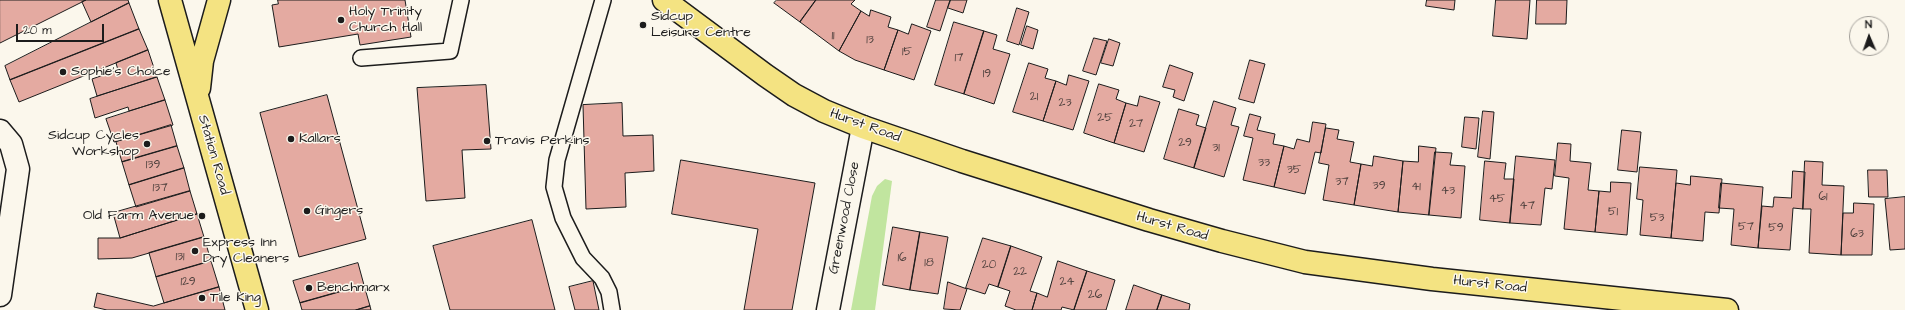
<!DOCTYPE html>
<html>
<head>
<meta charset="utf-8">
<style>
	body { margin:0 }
	#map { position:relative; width:1905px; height:310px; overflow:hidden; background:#fbf7ec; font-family:"Architects Daughter",sans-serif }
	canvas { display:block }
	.north { position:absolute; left:1849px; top:16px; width:40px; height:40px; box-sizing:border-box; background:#fbf7ec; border:1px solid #a29f99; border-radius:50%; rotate:358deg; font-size:11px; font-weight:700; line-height:16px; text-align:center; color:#1c1c1c }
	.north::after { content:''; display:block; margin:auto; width:14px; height:18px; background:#1c1c1c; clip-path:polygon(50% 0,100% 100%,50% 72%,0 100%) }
	.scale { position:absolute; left:16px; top:24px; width:88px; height:18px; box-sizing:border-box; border:2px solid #1c1c1c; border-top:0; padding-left:5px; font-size:12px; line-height:14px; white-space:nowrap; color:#1c1c1c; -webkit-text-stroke:3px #fbf7ec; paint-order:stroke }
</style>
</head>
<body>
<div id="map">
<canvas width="1905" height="310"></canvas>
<div class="north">N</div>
<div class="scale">20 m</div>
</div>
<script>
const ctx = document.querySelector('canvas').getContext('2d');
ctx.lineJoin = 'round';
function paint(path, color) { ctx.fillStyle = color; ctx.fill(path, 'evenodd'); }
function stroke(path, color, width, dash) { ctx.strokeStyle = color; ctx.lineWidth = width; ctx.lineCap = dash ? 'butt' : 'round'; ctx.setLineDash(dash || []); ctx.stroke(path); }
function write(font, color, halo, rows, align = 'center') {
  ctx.font = font + ' "Architects Daughter",sans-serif'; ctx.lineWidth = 3; ctx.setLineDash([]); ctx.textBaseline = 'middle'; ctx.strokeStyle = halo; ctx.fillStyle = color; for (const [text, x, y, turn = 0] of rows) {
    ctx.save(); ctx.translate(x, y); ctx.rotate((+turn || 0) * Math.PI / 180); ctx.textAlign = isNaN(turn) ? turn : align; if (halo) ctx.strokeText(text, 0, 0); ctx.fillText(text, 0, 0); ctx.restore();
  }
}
paint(new Path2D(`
	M885,179L892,181L875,310H851L872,196L877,186Z`), '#c1e59f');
const building = new Path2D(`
	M0,0H86L0,43Z
	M86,0H128L129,3L91,22L82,2Z
	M278,0H405L411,37L360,45L358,34L279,47L272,5L278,4Z
	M777,0H816L800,22L774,3Z
	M816,0H855L851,4L861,11L839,51L800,22Z
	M936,0H950L940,31L927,27Z
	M951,0H967L963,13L948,8Z
	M1427,0H1455L1454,10L1426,6Z
	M1496,0H1530L1527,39L1493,36Z
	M1537,0H1567L1566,24H1536Z
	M129,3L139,29L10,80L5,66Z
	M1017,8L1029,12L1019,45L1007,41Z
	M871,10L891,17L888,27L898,30L884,70L855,60L839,51L861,11L869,16Z
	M954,22L984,31L964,94L935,85Z
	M912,24L931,31L914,80L884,70L898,30L908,34Z
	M1027,26L1038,30L1033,49L1021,45Z
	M139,29L148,50L19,102L10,80Z
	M984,31L997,35L993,49L1010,54L994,104L964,94Z
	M1094,38L1107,41L1096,75L1083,71Z
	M1109,39L1120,43L1113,66L1101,63Z
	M148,50L157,77L97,96L92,79L118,70L116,63Z
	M1250,60L1265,64L1254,103L1239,99Z
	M1029,63L1048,69L1045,78L1056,81L1043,121L1013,112Z
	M1170,65L1193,73L1184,101L1173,97L1175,90L1163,87Z
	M1069,75L1089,81L1073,130L1043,121L1056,81L1066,85Z
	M157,77L165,100L129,111L128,107L95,118L90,99Z
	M1099,84L1119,90L1116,99L1126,103L1114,143L1084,133Z
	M486,85L491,149L462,150L465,198L426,201L417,88Z
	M327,95L366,239L299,257L260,113Z
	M1140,96L1160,102L1144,152L1114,143L1126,103L1137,106Z
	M165,100L173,125L114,142L106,119Z
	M1214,101L1236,108L1231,125L1239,127L1224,177L1194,168Z
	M622,103L623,136L653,135L654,171L625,173L626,207L586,209L583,105Z
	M1179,109L1199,115L1196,125L1206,128L1194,168L1164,159Z
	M1483,111L1494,112L1490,159L1478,157Z
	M1250,114L1261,117L1257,130L1275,134L1273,144L1284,146L1274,187L1243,180L1253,138L1244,136Z
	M1465,117L1479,118L1476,149L1462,147Z
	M1313,122L1326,124L1321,153L1315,152L1305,194L1274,187L1284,146L1294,149L1297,139L1309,142Z
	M171,125L177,146L122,162L116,142Z
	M1326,128L1339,130L1337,139L1354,142L1350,162L1361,164L1354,205L1323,200L1329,165L1319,163Z
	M1622,130L1641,132L1637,172L1618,170Z
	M1558,143L1571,144L1570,161L1591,163L1588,190L1599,191L1595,232L1564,229L1569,178L1555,176Z
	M177,146L184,168L129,185L122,162Z
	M1419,146L1436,148L1429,215L1398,212L1403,161L1418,162Z
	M1435,152L1452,153L1450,165L1465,166L1461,218L1429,215Z
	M1374,156L1403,161L1398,212L1354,205L1361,164L1372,166Z
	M1516,156L1555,160L1552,189L1545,188L1541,225L1510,223Z
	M681,160L815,183L792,310H744L758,229L672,214Z
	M1485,161L1506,163L1504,179H1514L1510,223L1480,220Z
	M1805,161L1823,162L1822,185L1844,186L1841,255L1809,253L1811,209H1803Z
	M1640,167L1677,170L1671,238L1640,235L1643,200L1637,199Z
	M184,168L190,191L136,207L129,185Z
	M1868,170H1887L1888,197H1869Z
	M1793,171L1805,172L1803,209L1793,208L1790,250L1758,248L1762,206L1773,207L1774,197L1791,198Z
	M1691,176L1722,179L1719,213L1705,212L1703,241L1671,238L1676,183L1690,185Z
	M1611,182L1631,183L1627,235L1595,232L1599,191L1610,192Z
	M1721,183L1763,187L1758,248L1731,245L1734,209L1719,208Z
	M190,191L197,214L120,238L113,213Z
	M1905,197V249L1890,250L1885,199Z
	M1854,203L1874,204L1872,255H1841L1843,213H1853Z
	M197,214L204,237L132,258L98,259V238H120Z
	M532,220L555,310H450L433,246Z
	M893,227L920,232L910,290L883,285Z
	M920,232L948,237L938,294L910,290Z
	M204,237L211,261L156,277L149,253Z
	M983,238L1011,246L998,287L989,284L985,294L966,288Z
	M1011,246L1042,257L1030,291L1037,293L1032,310H1016L1005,306L1010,291L998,287Z
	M211,261L219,287L164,303L156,277Z
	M1058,261L1087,271L1074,310L1062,307L1061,310H1032L1037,293L1047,297Z
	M358,263L364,285L300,303L293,281Z
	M1087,271L1115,280L1106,310H1074Z
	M593,281L599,310H575L569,287Z
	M948,282L967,289L960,310L944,309Z
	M364,285L370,306L356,310H302L300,303Z
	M1134,285L1162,295L1157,310H1126Z
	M219,287L225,310H107L94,307L97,293L153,306Z
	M1162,295L1190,304L1189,310H1157Z
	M370,306L371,310H356Z`);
paint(building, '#e4aaa1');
stroke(building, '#1c1c1c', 1);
const service = new Path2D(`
	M603,0L557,160L554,187L563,218L583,258L602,278L609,292L612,310
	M361,58L450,51L461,0`);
const minor = new Path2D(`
	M0,131L11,144L18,169L0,295
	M828,310L863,127`);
const primary = new Path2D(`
	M170,0L257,310
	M664,0L765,75L794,95L824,111L863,127L962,161L1149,220L1222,241L1305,262L1432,279L1727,310
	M199,88L202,61L219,0`);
stroke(service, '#1c1c1c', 18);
stroke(minor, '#1c1c1c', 25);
stroke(primary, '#1c1c1c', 25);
stroke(service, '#fbf7ec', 15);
stroke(minor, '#fbf7ec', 22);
stroke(primary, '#f4e382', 22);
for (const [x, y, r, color] of [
	[341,20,4,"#1c1c1c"],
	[643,25,4,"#1c1c1c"],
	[63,72,4,"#1c1c1c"],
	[291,139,4,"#1c1c1c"],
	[487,141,4,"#1c1c1c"],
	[147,144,4,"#1c1c1c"],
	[307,211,4,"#1c1c1c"],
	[202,216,4,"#1c1c1c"],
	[195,251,4,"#1c1c1c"],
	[309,288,4,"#1c1c1c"],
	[202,298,4,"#1c1c1c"]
]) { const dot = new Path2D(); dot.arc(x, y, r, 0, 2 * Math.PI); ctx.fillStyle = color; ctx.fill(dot); stroke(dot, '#fbf7ec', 1.5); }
write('12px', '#4e403d', null, [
	["11",833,36],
	["13",870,40],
	["15",907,52],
	["17",959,58],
	["19",987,74],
	["21",1034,97],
	["23",1065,103],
	["25",1105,118],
	["27",1136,124],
	["29",1185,143],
	["31",1216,148],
	["33",1264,163],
	["139",153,165],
	["35",1294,170],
	["37",1342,182],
	["39",1379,186],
	["41",1416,187],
	["137",160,188],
	["43",1448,191],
	["61",1823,197],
	["45",1497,199],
	["47",1527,206],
	["51",1613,212],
	["53",1657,218],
	["57",1746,227],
	["59",1776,228],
	["63",1857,234],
	["131",180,257],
	["16",902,258],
	["18",929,263],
	["20",989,265],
	["22",1020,272],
	["129",188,282],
	["24",1067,282],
	["26",1095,295]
]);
write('14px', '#1c1c1c', '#fbf7ec', [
	["Holy Trinity",349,12],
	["Church Hall",349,28],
	["Sidcup",651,17],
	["Leisure Centre",651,33],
	["Sophie's Choice",71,72],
	["Sidcup Cycles",139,136,"right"],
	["Workshop",139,152,"right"],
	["Kallars",299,139],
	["Travis Perkins",495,141],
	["Gingers",315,211],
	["Old Farm Avenue",194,216,"right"],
	["Express Inn",203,243],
	["Dry Cleaners",203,259],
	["Benchmarx",317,288],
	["Tile King",210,298]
], 'left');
write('14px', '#1c1c1c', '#fbf7ec', [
	["Hurst Road",865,126,20],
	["Station Road",213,155,74],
	["Greenwood Close",845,218,-79],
	["Hurst Road",1172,227,16],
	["Hurst Road",1490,285,6]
]);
</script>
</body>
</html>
